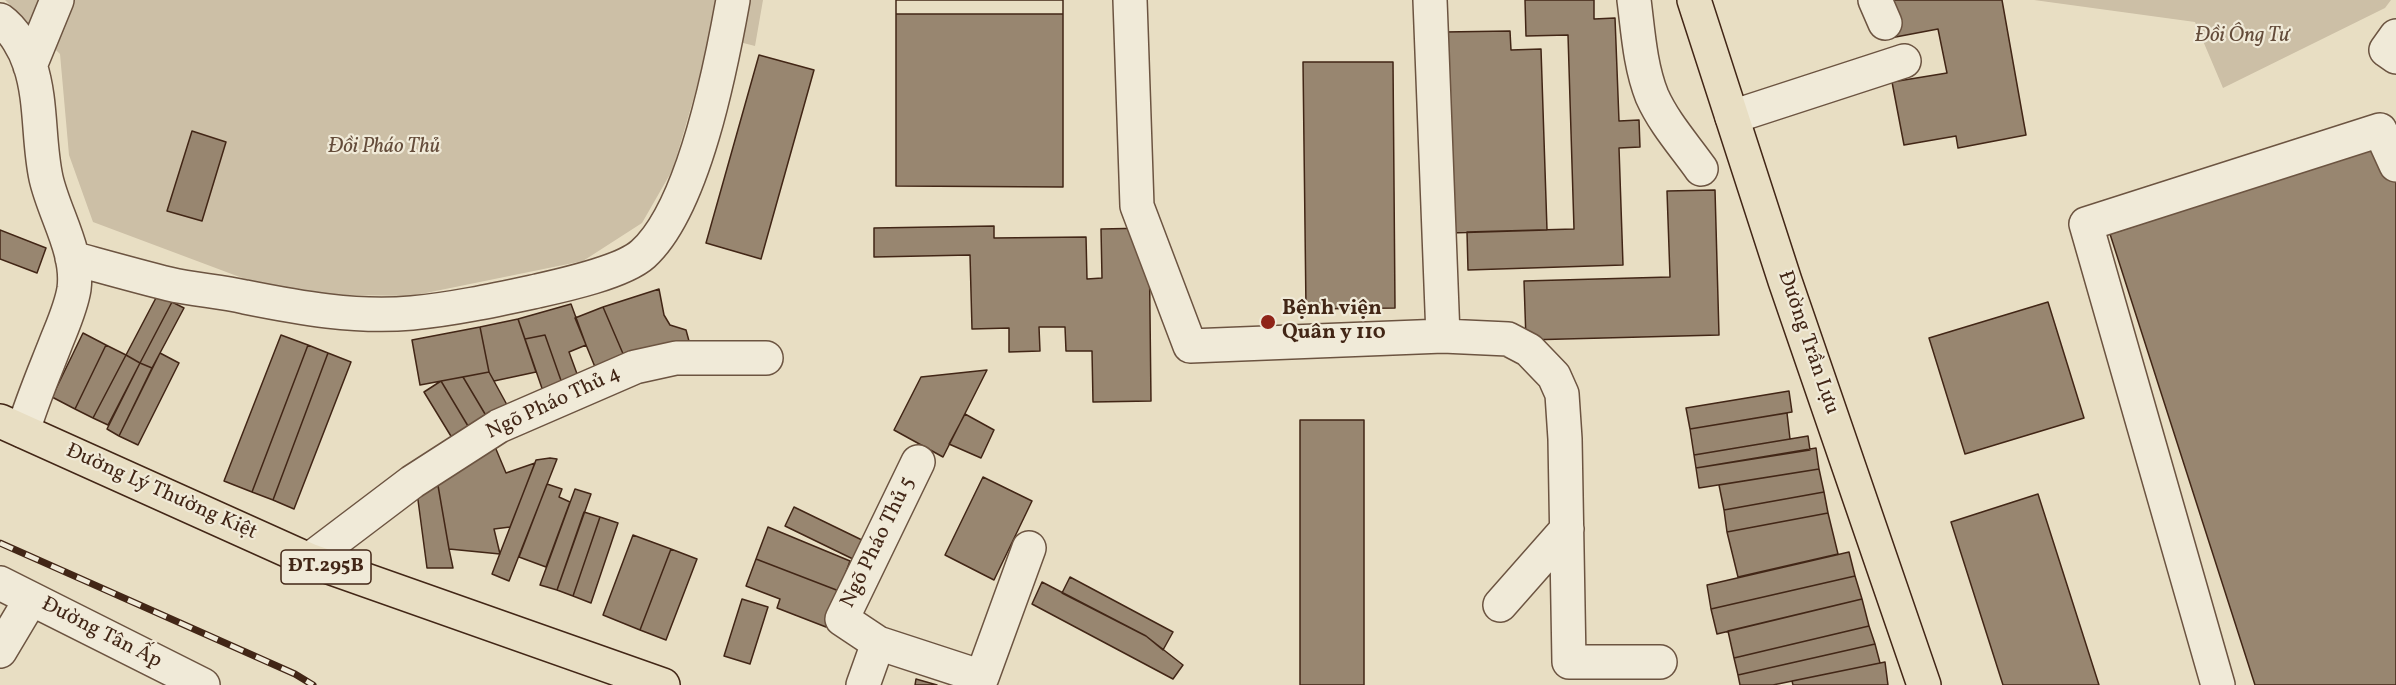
<!DOCTYPE html>
<html>
<head>
<meta charset="utf-8">
<style>
	body { margin:0 }
	canvas { display:block; background:#e8dec3 }
</style>
</head>
<body>
<canvas width="2396" height="685"></canvas>
<script>
const ctx = document.querySelector('canvas').getContext('2d');
ctx.lineJoin = 'round';
function paint(path, color) { ctx.fillStyle = color; ctx.fill(path, 'evenodd'); }
function stroke(path, color, width, dash) { ctx.strokeStyle = color; ctx.lineWidth = width; ctx.lineCap = dash ? 'butt' : 'round'; ctx.setLineDash(dash || []); ctx.stroke(path); }
function write(font, color, halo, rows, align = 'center') {
  ctx.font = font + ' Vollkorn,serif'; ctx.lineWidth = 4.5; ctx.setLineDash([]); ctx.textBaseline = 'middle'; ctx.strokeStyle = halo; ctx.fillStyle = color; for (const [text, x, y, turn = 0] of rows) {
    ctx.save(); ctx.translate(x, y); ctx.rotate((+turn || 0) * Math.PI / 180); ctx.textAlign = isNaN(turn) ? turn : align; if (halo) ctx.strokeText(text, 0, 0); ctx.fillText(text, 0, 0); ctx.restore();
  }
}
paint(new Path2D(`
	M5,0H763L755,46L712,35L673,169L642,223L583,261L411,296L285,294L93,222L69,155L60,54Z
	M2034,0H2391L2385,8L2223,88L2195,22Z`), '#ccbfa6');
const building = new Path2D(`
	M896,0H1063V187L896,186Z
	M896,0H1063V14H896Z
	M1525,0H1594V19L1615,18L1619,121L1639,120L1640,147L1619,148L1623,265L1468,270L1467,232L1574,229L1568,35L1526,36Z
	M1878,0H2002L2026,135L1958,148L1956,136L1904,145L1892,82L1947,73L1938,29L1885,39Z
	M1510,31L1511,50L1541,49L1547,230L1450,233L1444,32Z
	M759,55L814,70L761,259L706,243Z
	M1303,62H1393L1395,308L1306,309Z
	M192,131L226,142L202,221L167,211Z
	M2394,142L2396,148V685H2255L2110,234Z
	M1715,190L1719,335L1526,340L1524,281L1670,277L1667,191Z
	M994,226V238L1086,237L1087,279L1102,278L1101,229L1149,228L1151,401L1093,402L1092,351H1066L1065,327H1039L1040,351L1009,352V328L972,329L970,255L874,257V228Z
	M0,230L46,248L37,273L0,259Z
	M659,289L664,315L670,325L686,330L689,341L624,356L603,307Z
	M158,294L172,302L140,363L126,355Z
	M172,302L184,308L152,368L140,363Z
	M2048,302L2084,418L1965,454L1929,338Z
	M571,304L586,345L569,352L580,382L564,389L545,335L525,339L518,319Z
	M603,307L624,356L595,367L575,318Z
	M518,319L536,372L494,381L489,372L480,327Z
	M480,327L489,372L420,385L412,340Z
	M83,333L106,345L75,409L52,397Z
	M281,335L308,345L252,492L224,481Z
	M545,335L564,389L545,397L525,339Z
	M106,345L126,355L93,418L75,409Z
	M308,345L328,353L273,500L252,492Z
	M160,353L179,363L138,445L119,436Z
	M328,353L351,362L294,509L273,500Z
	M126,355L140,363L108,425L93,418Z
	M140,363L152,368L119,436L107,429Z
	M987,370L943,457L894,430L921,377Z
	M489,372L512,414L491,424L463,377Z
	M463,377L491,424L474,436L441,381Z
	M441,381L474,436L457,446L424,392Z
	M1789,391L1792,412L1690,429L1686,408Z
	M1787,413L1790,439L1694,455L1690,429Z
	M965,414L994,430L981,458L949,444Z
	M1300,420H1364V685H1300Z
	M1808,436L1810,450L1696,468L1694,455Z
	M493,442L506,473L535,463L510,527L494,529L500,554L449,549L436,474Z
	M1816,448L1819,469L1699,488L1696,468Z
	M550,458L557,459L509,581L492,574L536,460Z
	M1819,469L1824,492L1724,510L1719,485Z
	M436,474L449,549L453,568H427L416,485Z
	M983,477L1032,501L994,580L945,555Z
	M547,484L562,489L559,497L570,502L546,567L519,557Z
	M575,489L591,494L557,590L540,585Z
	M1824,492L1828,513L1727,532L1724,510Z
	M2038,494L2099,685H2003L1951,522Z
	M794,507L864,541L855,560L785,526Z
	M584,512L600,517L573,596L557,590Z
	M1828,513L1838,554L1738,577L1727,532Z
	M600,517L618,523L591,603L573,596Z
	M768,527L850,561L839,591L756,559Z
	M633,535L671,549L640,630L603,615Z
	M671,549L697,559L666,640L640,630Z
	M1849,552L1855,576L1711,609L1707,585Z
	M756,559L839,591L826,627L777,608L780,599L746,586Z
	M1855,576L1862,599L1717,634L1711,609Z
	M1070,577L1173,632L1163,650L1146,636L1062,593Z
	M1042,582L1146,636L1183,665L1173,679L1032,604Z
	M742,599L768,607L750,664L724,656Z
	M1862,599L1869,626L1734,658L1728,631Z
	M1869,626L1875,644L1738,675L1734,658Z
	M1875,644L1880,663L1773,685H1740L1738,675Z
	M1885,662L1888,685H1793L1792,681Z
	M916,679L937,685H915Z`);
paint(building, '#988670');
stroke(building, '#422616', 1.5);
const minor = new Path2D(`
	M1130,0L1137,206L1190,346L1443,336L1508,339L1529,350L1554,376L1562,394L1565,439L1569,662H1660
	M1430,0L1443,336
	M1634,0C1638,31 1640,66 1652,96C1664,123 1684,145 1701,169
	M1875,0L1885,23
	M0,20C14,30 25,49 30,65C42,101 38,141 46,178C54,214 79,251 74,289C71,308 62,327 55,345C44,373 32,401 23,431
	M2396,36L2386,50L2396,57
	M30,66L57,0
	M1732,117L1904,61
	M72,258C105,267 137,276 169,284C194,290 220,291 245,297C300,308 355,318 412,313C454,309 495,300 537,291C564,285 623,272 643,254C694,208 721,67 733,0
	M309,560L412,482L499,426L635,367L676,358H766
	M0,583L203,685
	M1500,605L1567,529
	M878,643L982,677L1029,548
	M0,651L31,599
	M863,685L878,643L842,619L918,462
	M2218,685L2086,224L2380,130L2396,165`);
const major = new Path2D(`
	M1694,0L1785,281L1924,685
	M0,421L309,560L663,685`);
stroke(minor, '#6c5441', 36);
stroke(major, '#422616', 36);
stroke(minor, '#f0ead8', 33);
stroke(major, '#e8dec3', 33);
const rail = new Path2D(`
	M0,543L295,674L313,685`);
stroke(rail, '#422616', 7);
stroke(rail, '#f0ead8', 4.5, [14]);
for (const [x, y, r, color] of [
	[1268,322,8,"#8f2418"]
]) { const dot = new Path2D(); dot.arc(x, y, r, 0, 2 * Math.PI); ctx.fillStyle = color; ctx.fill(dot); stroke(dot, '#f0ead8', 2); }
for (const [x, y, w] of [
	[326,567,90]
]) { const box = new Path2D(); box.roundRect(x - w / 2, y - 17, w, 34, 4.5); ctx.fillStyle = '#f0ead8'; ctx.fill(box); stroke(box, '#422616', 1.5); }
write('bold 20px', '#422616', null, [
	["ĐT.295B",326,567]
]);
write('italic 21px', '#644c3a', '#f0ead8', [
	["Đồi Ông Tư",2242,37],
	["Đồi Pháo Thủ",384,148]
]);
write('bold 21px', '#422616', '#f0ead8', [
	["Bệnh viện",1282,310],
	["Quân y 110",1282,334]
], 'left');
write('21px', '#422616', '#f0ead8', [
	["Đường Trần Lựu",1807,343,71],
	["Ngõ Pháo Thủ 4",554,404,-25],
	["Đường Lý Thường Kiệt",161,493,24],
	["Ngõ Pháo Thủ 5",879,543,-64],
	["Đường Tân Ấp",101,634,27]
]);
</script>
</body>
</html>
